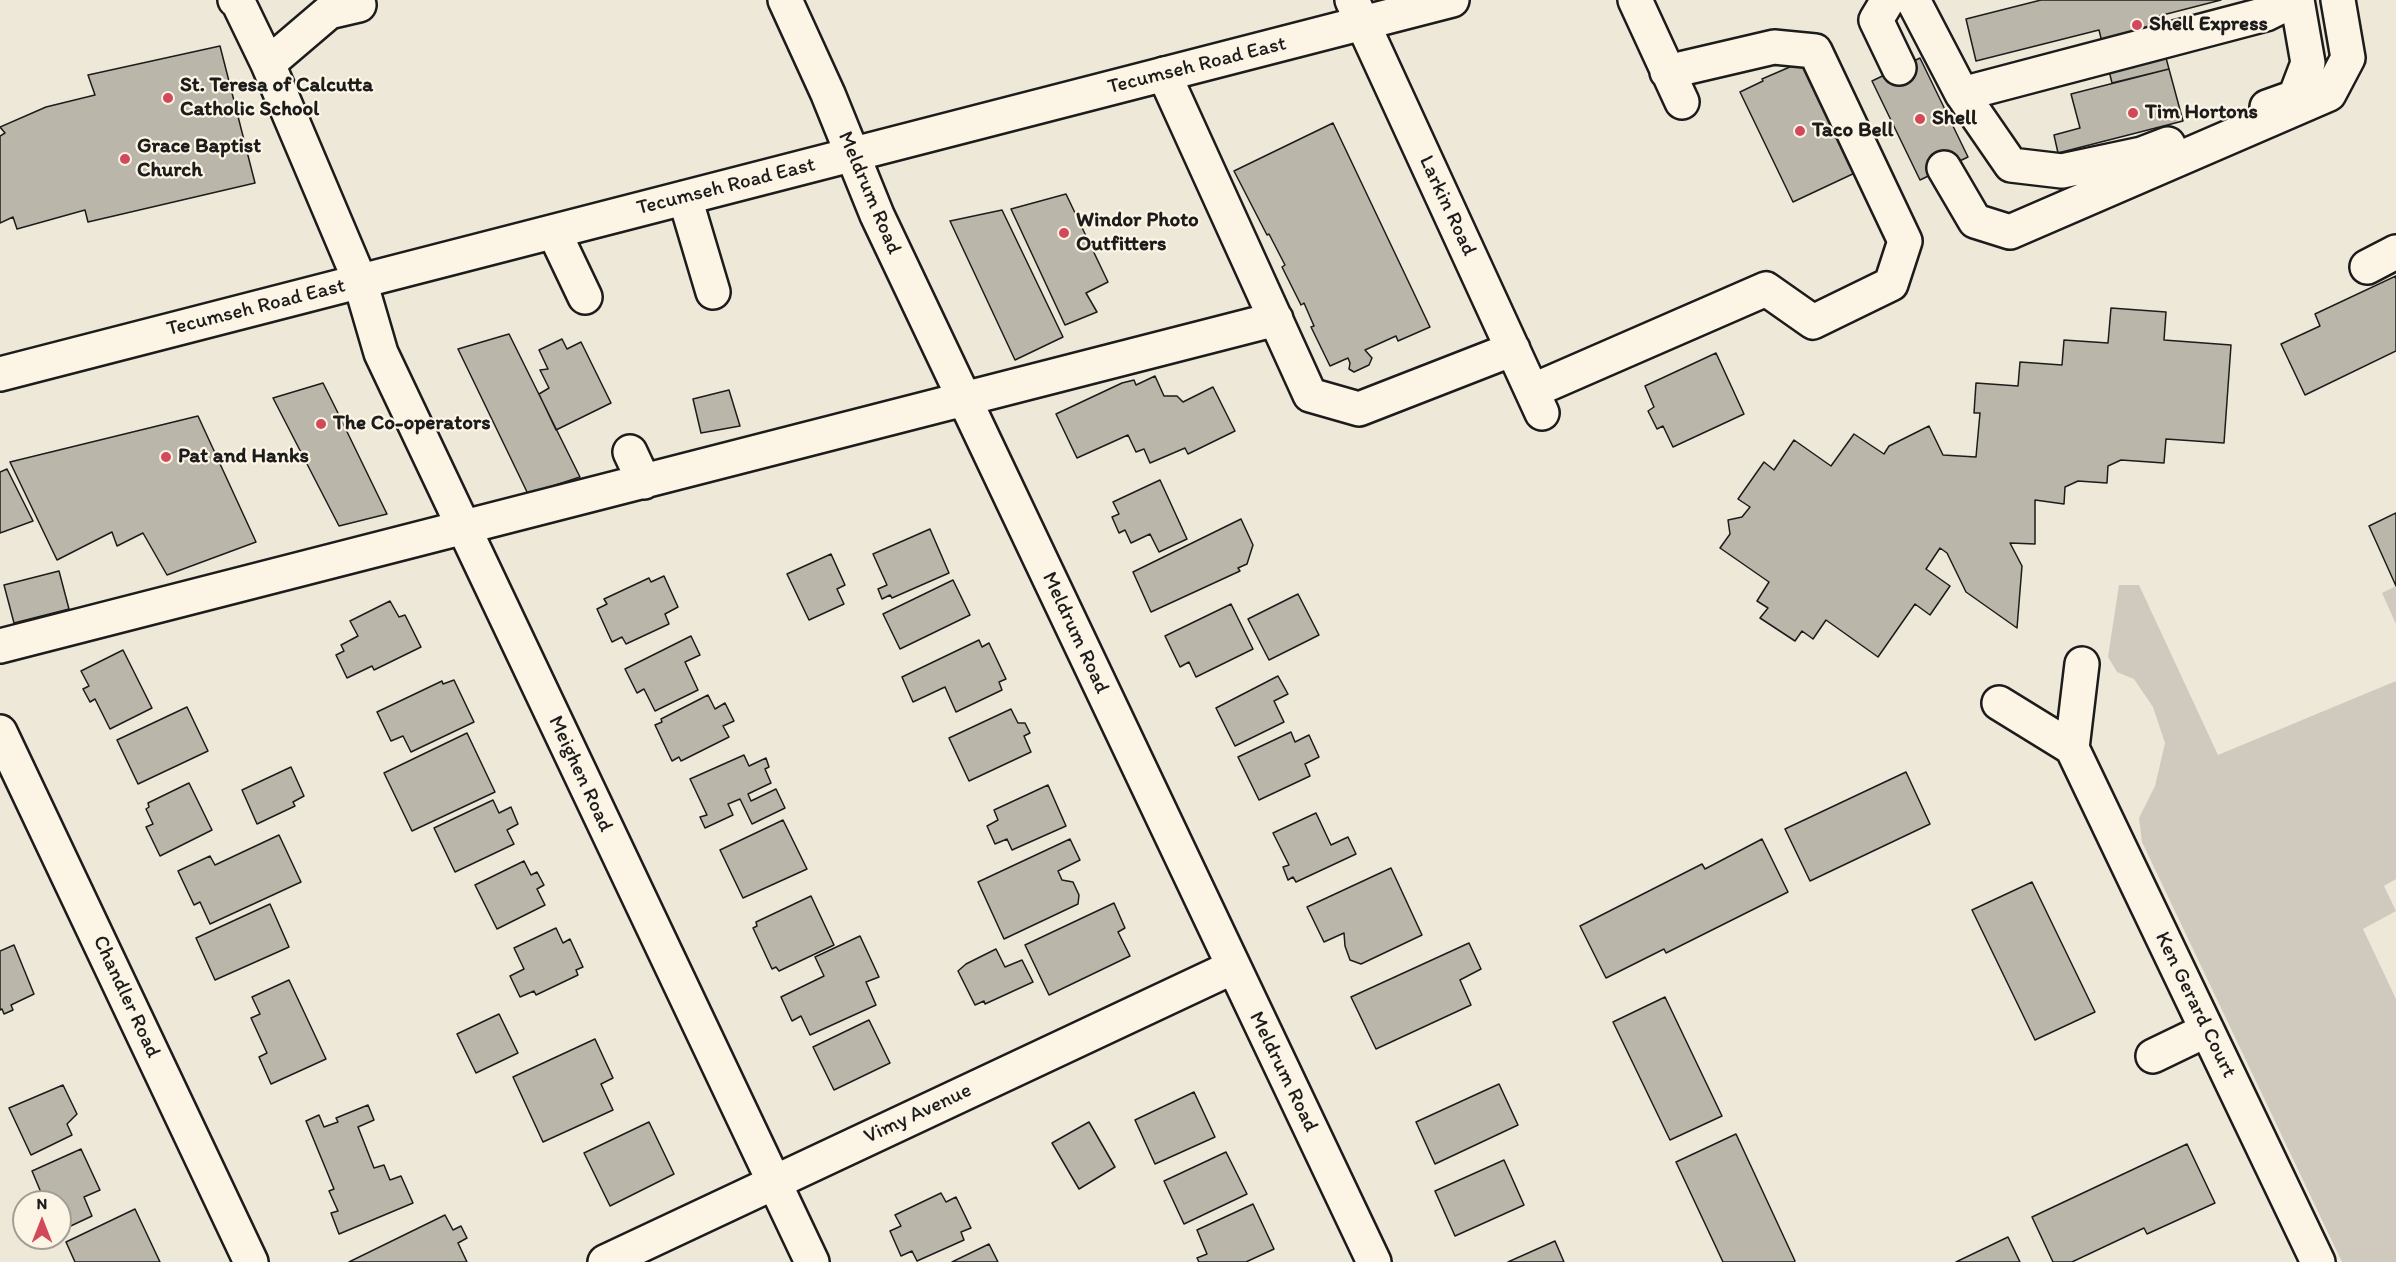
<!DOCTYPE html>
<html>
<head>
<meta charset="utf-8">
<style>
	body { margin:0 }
	#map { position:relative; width:2396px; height:1262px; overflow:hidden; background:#eee8d9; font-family:Itim,sans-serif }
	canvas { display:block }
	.north { position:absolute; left:12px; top:1190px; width:60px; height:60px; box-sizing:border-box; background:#fcf5e5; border:2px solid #a29e95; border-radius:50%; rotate:0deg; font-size:16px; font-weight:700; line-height:24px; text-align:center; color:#1c1c1c }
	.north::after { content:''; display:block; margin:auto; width:21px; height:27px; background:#d1495b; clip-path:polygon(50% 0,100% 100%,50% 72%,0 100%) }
</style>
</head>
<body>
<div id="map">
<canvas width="2396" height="1262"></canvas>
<div class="north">N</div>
</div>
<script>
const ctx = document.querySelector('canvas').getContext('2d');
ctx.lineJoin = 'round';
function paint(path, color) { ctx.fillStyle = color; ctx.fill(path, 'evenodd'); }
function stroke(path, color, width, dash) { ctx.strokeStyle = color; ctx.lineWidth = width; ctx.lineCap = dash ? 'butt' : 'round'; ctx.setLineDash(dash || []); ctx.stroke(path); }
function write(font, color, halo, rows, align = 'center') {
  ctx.font = font + ' Itim,sans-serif'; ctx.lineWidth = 4.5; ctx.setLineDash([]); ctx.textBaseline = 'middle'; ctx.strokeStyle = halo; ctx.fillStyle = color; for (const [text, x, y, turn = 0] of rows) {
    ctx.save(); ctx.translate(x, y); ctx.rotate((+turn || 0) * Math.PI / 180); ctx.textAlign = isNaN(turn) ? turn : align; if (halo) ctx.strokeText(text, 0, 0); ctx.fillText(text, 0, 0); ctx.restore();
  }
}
paint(new Path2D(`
	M2119,585H2139L2218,755L2396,681V879L2384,886L2396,911L2363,929L2396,999V1262H2342L2142,842L2139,818L2155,786L2165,743L2153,707L2134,679L2117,672L2108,657Z
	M2396,586V624L2382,593Z`), '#cfcabd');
const building = new Path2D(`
	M2041,0H2221L2155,17L2169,69L2112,83L2099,30L1976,61L1966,19Z
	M220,46L255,183L88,222L85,210L17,229L13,217L0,223V136L5,133L0,127L46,107L95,95L88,75Z
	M1920,58L1968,157L1920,180L1872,81Z
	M1806,60L1859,171L1793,202L1740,92L1763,81L1762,79Z
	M2169,69L2183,121L2058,153L2054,135L2080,128L2071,94Z
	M1333,123L1430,327L1398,341L1396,336L1365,350L1372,358L1369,365L1354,372L1349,369L1350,363L1348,358L1330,366L1311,327L1314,326L1304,303L1301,305L1282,267L1285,265L1269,234L1267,235L1234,171Z
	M1066,194L1108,282L1086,293L1097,312L1065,325L1011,209Z
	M1002,210L1063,337L1015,360L950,221Z
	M2396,276V351L2305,395L2281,344L2320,326L2315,314Z
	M2111,308L2166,312L2164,340L2231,345L2224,443L2166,439L2164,463L2121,460L2108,466L2107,483L2078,481L2065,487L2064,504L2035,500V544L2010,543L2022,566L2017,628L1966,592L1947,553L1940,548L1926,569L1950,586L1930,615L1915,604L1878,657L1826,620L1813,639L1802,631L1795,641L1760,618L1768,608L1757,601L1769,582L1720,548L1730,534L1728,520L1742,517L1750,507L1738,499L1764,462L1774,470L1794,440L1831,466L1854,434L1884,454L1889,446L1929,426L1943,455L1976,457L1980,413H1974L1976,383L2018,386L2020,362L2062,365L2064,340L2108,343Z
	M509,334L580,477L528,494L458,349Z
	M562,339L567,349L581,342L611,403L556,430L539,394L549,388L540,370L548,369L539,350Z
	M1716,353L1744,414L1673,447L1663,426L1657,429L1648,411L1654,407L1645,386Z
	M1155,376L1164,396H1177L1183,402L1213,387L1235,431L1188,454L1185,448L1150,463L1144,449L1136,452L1128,435L1077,458L1056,414L1122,383L1134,380L1136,385Z
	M323,383L335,407L387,514L339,526L273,398Z
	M729,390L740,426L701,433L693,399Z
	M198,416L256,542L167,575L143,533L117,546L112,532L57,560L10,462Z
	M7,469L33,521L0,533V472Z
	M1160,480L1187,539L1159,552L1150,534L1131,543L1125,530L1119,533L1112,517L1119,514L1113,502Z
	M2396,513V586L2369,526Z
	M1241,519L1253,545L1247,564L1238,568L1240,571L1151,612L1133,572Z
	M930,529L949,573L892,598L890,595L882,599L878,589L887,585L873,554Z
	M831,554L845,585L837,589L844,604L809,620L787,574Z
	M59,571L69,609L14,623L4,585Z
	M664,576L678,607L665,614L669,624L626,644L622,637L612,642L597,609L607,604L604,599L649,578L651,582Z
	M953,580L970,615L900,649L883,614Z
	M1298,594L1319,635L1269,660L1248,619Z
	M390,601L399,617L405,615L421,647L374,670L372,666L347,678L336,655L344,651L341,645L358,636L350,621Z
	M1231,604L1253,649L1196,677L1189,662L1180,667L1165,636Z
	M691,636L700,655L685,662L698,690L655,711L644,689L637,693L625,669Z
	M979,640L982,647L989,643L1006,679L999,682L1002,690L956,712L945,687L913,702L902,677Z
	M123,650L152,708L110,729L95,699L90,702L83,689L89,686L81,671Z
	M1278,676L1288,694L1274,701L1284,722L1235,746L1216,708Z
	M454,680L474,722L411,752L403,736L391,741L377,712L442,681L443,684Z
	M708,695L715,709L725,703L734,721L723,726L729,737L681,761L679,757L672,761L655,725L662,722L661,719Z
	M187,707L208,751L138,784L117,740Z
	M1011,709L1018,723H1025L1030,733L1024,736L1031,752L969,781L949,738Z
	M1291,732L1295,742L1309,735L1319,757L1305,764L1310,776L1259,800L1238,757Z
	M467,733L495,792L412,831L384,773Z
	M744,755L749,766L766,758L769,767L765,769L771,783L748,794L751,801L776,789L785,808L752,824L740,799L728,804L733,815L705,828L700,817L707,815L690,779Z
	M291,767L304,796L293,802L295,806L257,824L242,790Z
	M1906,772L1930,824L1810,881L1785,829Z
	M189,783L212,830L160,856L146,827L153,824L146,809L149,807L148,803Z
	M1048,785L1066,826L1012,850L1007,839L995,844L987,826L998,820L994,810Z
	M493,800L499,813L511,807L518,824L507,830L514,844L455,872L434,828Z
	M1316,813L1331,845L1348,837L1356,854L1296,882L1293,877L1288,880L1283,867L1289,865L1273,833Z
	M783,820L807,869L743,898L720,850Z
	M279,835L301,882L210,924L200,902L194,905L178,871L210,856L215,865Z
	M1070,839L1080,860L1058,871L1062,880L1073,882L1079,895L1078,904L1004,939L978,882Z
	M1762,839L1788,892L1666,953L1664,949L1606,978L1580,926L1702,864L1705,869Z
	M524,861L531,875L537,872L544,885L537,889L545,905L497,929L475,885Z
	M1391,868L1422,935L1361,964L1350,960L1345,946L1344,933L1324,942L1307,907Z
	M2032,882L2095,1012L2035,1040L1972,910Z
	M811,896L834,945L779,971L776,967L772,969L753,928L757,926L756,922Z
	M1114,903L1125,928L1118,932L1130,956L1049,995L1025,945Z
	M270,904L289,947L215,980L196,938Z
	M556,928L563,943L570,939L583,967L576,970L578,975L536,995L534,991L520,997L510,976L524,969L514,948Z
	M860,936L879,977L866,982L876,1005L810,1035L801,1016L792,1021L781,997L824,976L815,957Z
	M1469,943L1481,969L1460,980L1471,1005L1376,1049L1351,997Z
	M14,945L34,994L11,1005L13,1010L4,1014L2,1009L0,1010V951Z
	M996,949L1005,967L1022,960L1033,982L985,1004L984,1001L975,1005L958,971L966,964Z
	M289,980L326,1059L271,1084L259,1057L267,1053L251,1018L260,1014L252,997Z
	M1665,997L1722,1116L1670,1140L1613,1022Z
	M499,1014L518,1053L476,1073L457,1034Z
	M869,1020L890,1063L834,1090L813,1047Z
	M595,1039L613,1078L601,1084L613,1110L543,1142L513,1077Z
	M1499,1084L1518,1125L1435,1164L1416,1122Z
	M63,1085L77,1114L67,1124L72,1135L31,1155L9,1108Z
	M1194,1092L1215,1137L1155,1164L1135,1120Z
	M368,1105L374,1120L358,1127L374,1168L384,1165L390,1180L401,1176L413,1203L339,1234L331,1213L338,1211L329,1191L334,1189L306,1121L319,1115L324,1127L338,1122L336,1118Z
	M649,1122L674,1174L610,1206L584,1153Z
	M1089,1122L1115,1167L1079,1189L1052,1143Z
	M1736,1134L1795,1261L1794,1262H1723L1676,1162Z
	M2187,1144L2215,1203L2147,1234L2144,1228L2072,1262H2053L2032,1217Z
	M81,1149L100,1190L84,1197L92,1216L60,1231V1202H45L32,1171Z
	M1226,1152L1247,1194L1184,1224L1164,1181Z
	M1504,1160L1524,1205L1455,1236L1435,1191Z
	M941,1193L946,1202L956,1197L971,1228L961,1232L964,1240L917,1261L912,1251L901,1256L890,1231L901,1226L895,1215Z
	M1253,1204L1274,1249L1246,1262H1199L1197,1258L1207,1254L1197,1230Z
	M135,1209L160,1262H75L66,1242Z
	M445,1215L453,1230L461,1226L467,1238L458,1243L467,1262H349Z
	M2008,1237L2020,1262H1956Z
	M1555,1241L1564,1262H1508Z
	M989,1244L998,1262H952Z`);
paint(building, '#bab6aa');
stroke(building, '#1c1c1c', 1.5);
const minor = new Path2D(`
	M235,0L238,2L268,64L360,281L381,353L812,1262
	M785,0L828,94L877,215L1374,1262
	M1352,0L1542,413
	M1635,0L1682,102
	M1888,0L1876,20L1899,68
	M1913,0L1962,94L2266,14L2294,0
	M268,64L329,12L359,5
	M1164,74L1310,395L1359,409L1513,349
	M1962,94L2011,165L2062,171L2142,154L2168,144
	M2267,107L2295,97L2308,63L2297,0
	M1944,168L1975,221L2010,232L2329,94L2348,58L2338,0
	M685,198L713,292
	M554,232L585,297
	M2367,267L2396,252
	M1532,391L1766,289L1813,322L1891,284L1905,241L1815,51L1774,47L1667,72
	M630,452L644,482
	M0,646L1276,319
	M1999,703L2072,748
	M0,732L251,1262
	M2072,748L2318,1262
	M2072,748L2082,664
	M2153,1056L2207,1030
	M605,1262L1233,967`);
const major = new Path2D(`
	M0,374L1452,0`);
stroke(minor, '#1c1c1c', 38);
stroke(major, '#1c1c1c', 38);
stroke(minor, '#fcf5e5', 33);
stroke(major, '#fcf5e5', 33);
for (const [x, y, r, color] of [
	[2137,25,6,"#d1495b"],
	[168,98,6,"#d1495b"],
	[2133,113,6,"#d1495b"],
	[1920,119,6,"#d1495b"],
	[1800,131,6,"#d1495b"],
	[125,159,6,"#d1495b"],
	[1064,233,6,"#d1495b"],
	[321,424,6,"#d1495b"],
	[166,457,6,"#d1495b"]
]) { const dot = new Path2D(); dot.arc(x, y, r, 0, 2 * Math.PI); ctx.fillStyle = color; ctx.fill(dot); stroke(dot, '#fcf5e5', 2); }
write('bold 21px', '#1c1c1c', '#fcf5e5', [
	["Shell Express",2149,25],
	["St. Teresa of Calcutta",180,86],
	["Catholic School",180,110],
	["Tim Hortons",2145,113],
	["Shell",1932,119],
	["Taco Bell",1812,131],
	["Grace Baptist",137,147],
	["Church",137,171],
	["Windor Photo",1076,221],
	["Outfitters",1076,245],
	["The Co-operators",333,424],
	["Pat and Hanks",178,457]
], 'left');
write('21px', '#1c1c1c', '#fcf5e5', [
	["Tecumseh Road East",1197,66,-14],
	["Tecumseh Road East",726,187,-14],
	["Meldrum Road",869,193,67],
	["Larkin Road",1447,206,65],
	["Tecumseh Road East",256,308,-14],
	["Meldrum Road",1075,633,65],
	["Meighen Road",580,774,65],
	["Chandler Road",126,997,65],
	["Ken Gerard Court",2195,1005,64],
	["Meldrum Road",1283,1072,64],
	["Vimy Avenue",918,1114,-25]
]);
</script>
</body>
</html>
